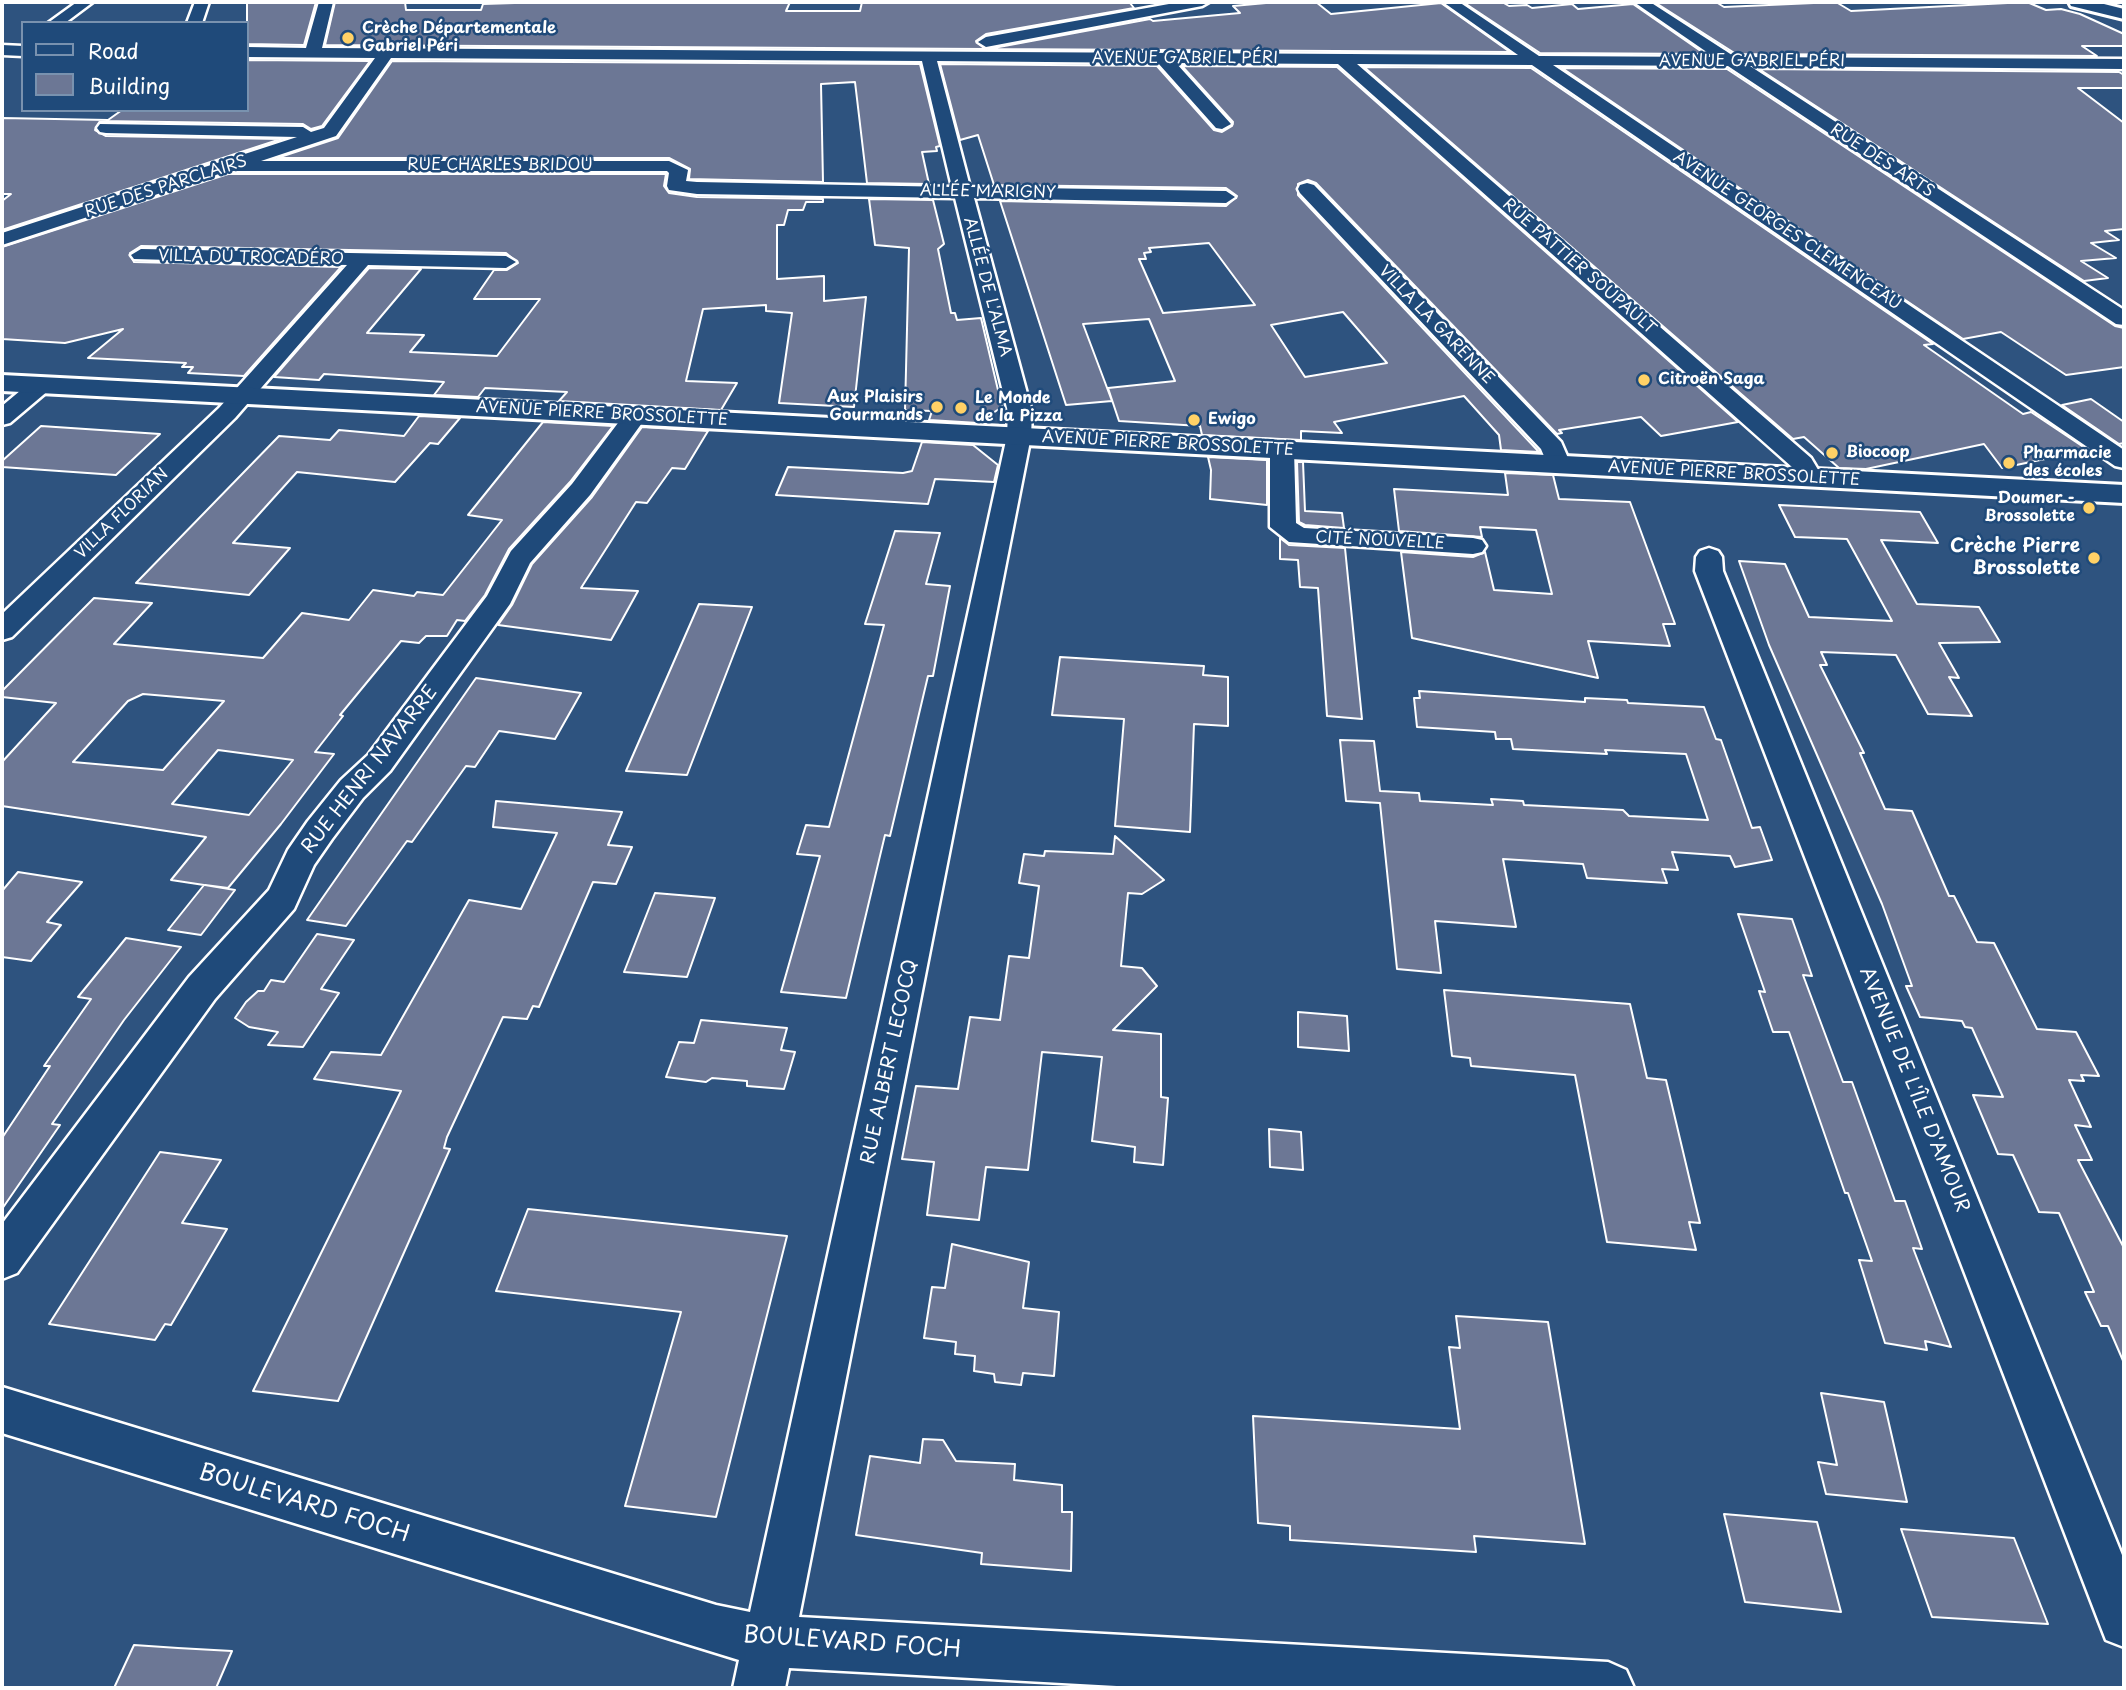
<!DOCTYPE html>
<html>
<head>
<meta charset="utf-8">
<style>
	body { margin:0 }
	#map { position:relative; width:2126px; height:1690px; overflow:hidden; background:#2e537f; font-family:"Playpen Sans",sans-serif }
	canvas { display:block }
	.frame { position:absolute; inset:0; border:4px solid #fff; pointer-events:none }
	.legend { position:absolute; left:21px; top:21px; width:228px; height:91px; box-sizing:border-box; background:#1f4a7a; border:2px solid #7992af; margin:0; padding:9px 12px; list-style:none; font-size:21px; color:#fff }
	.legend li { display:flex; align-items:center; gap:14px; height:35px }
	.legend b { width:35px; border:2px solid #7992af }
</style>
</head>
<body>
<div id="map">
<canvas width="2126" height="1690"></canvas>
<div class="frame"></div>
<ul class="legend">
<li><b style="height:9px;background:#1f4a7a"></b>Road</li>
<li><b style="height:19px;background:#6c7795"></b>Building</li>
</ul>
</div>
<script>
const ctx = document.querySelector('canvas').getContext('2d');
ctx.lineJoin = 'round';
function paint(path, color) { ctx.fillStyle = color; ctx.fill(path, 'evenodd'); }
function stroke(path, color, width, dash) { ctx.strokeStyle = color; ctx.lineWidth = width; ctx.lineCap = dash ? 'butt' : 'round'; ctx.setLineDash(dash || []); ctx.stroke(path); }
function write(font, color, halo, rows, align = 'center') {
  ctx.font = font + ' "Playpen Sans",sans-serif'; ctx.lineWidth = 5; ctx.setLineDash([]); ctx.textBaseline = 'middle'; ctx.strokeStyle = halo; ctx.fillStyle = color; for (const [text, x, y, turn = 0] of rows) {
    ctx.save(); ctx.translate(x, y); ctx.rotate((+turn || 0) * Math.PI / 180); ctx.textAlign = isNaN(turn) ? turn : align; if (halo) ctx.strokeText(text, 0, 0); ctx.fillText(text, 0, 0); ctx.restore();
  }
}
const building = new Path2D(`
	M247,2H316L304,45L247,44Z
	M335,2H405L406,10H481L483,4L546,2H790L786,11H860L862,2H1106L1130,3L1134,8L986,34L976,41L985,49L325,45Z
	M1277,2H1316L1331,14L1441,3L1510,52L988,49L1150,19L1153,21L1240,13L1233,6Z
	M1463,2H1502L1509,6L1527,5L1532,8L1572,4L1578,9L1633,4L1705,54L1540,53Z
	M1688,2H1716L1724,7L1836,2L1851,11L2027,2L2046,10L2061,9L2080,14L2124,34V46H2082L2097,56L1736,54L1656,3Z
	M247,60L370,61L322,126L311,129L303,124L100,121L95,130L106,136L281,139L2,230V201L11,194H2V118L108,120L122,110H247Z
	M392,61L920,64L940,146L936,147L937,151L922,152L929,184L867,183L855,82L821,84L823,182L689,179L690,169L669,158H277L338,138Z
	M940,64L1157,66L1214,130L1222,132L1232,126L1233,122L1182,66L1337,67L1738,422L1661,436L1641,417L1559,430L1562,433L1557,434L1316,183L1308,180L1298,184V195L1539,452L1501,450L1499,435L1464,396L1334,422L1342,433L1301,431V440L1202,435L1200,426L1119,421L1108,388L1175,381L1149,319L1083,324L1112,401L1066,405L1000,201L1226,206L1237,196L1226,188L994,185L978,135L960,140ZM1209,243L1255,305L1163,313L1139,259H1146L1144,253L1151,252L1149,248ZM1343,312L1387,363L1305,377L1271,325Z
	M1364,67L1531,68L1933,344L1924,345L2023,414L2031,412L2088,450L2002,468L1984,444L1866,469L1839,468L1804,437L1793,439Z
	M1562,68L1727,69L2115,326L2124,328V367L2066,375L2001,332L1963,339Z
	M1759,69L2119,72L2124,75V88H2078L2124,123V229L2105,231L2119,240L2091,243L2116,258L2081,261L2108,278L2084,281Z
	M228,174H666L664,186L669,193L697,197L823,199V202H806L803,210H788L784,225H777V279L824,276V301L866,297L854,407L779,403L792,313L766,311V305L703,309L686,381L737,383L721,410L559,401L567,392L485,388L478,397L434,395L444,382L324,374L319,380L274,377L369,268L421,269L367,333L424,335L410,352L497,356L540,299H474L494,270H507L518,263L506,253L141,246L130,253L134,262L341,267L244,376L188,373L193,367H182L186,363L88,358L123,329L65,343L2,339V247Z
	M869,199L933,200L944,244L938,249L951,313H955L957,320L981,318L1002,407L978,423L929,420L932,411L905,410L909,248L875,245Z
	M2091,399L2124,422V443L2119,444L2062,405Z
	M419,416L460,418L438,444L430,443L395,482L297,472L233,543L290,548L249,595L136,583L279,436L330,440L339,430L404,436Z
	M543,422L613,426L570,482L509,549L485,595L465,621L457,620L447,636H426L419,643L401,641L340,715L343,716L315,752L334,754L281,824L228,888L205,885L235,890L201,935L168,930L204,885L171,880L206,837L2,806V762L56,703L2,697V691L94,598L152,603L114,644L263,658L302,613L349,620L373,590L414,596L417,592L443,595L502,520L468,515ZM143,694L224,701L163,770L73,762L128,701ZM218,750L293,760L249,815L172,804Z
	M41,426L160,434L116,475L2,467V461Z
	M642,427L708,431L685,469L672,468L647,503L636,502L581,588L638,591L611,640L498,625L512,605L532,564L592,497Z
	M922,442L973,445L998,465L994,482L935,479L928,504L776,495L788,467L903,473L912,471Z
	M1208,457L1267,460V505L1210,499L1211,470Z
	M1297,462H1303L1305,511L1342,513L1344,528L1305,525L1299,522Z
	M1505,473L1553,475L1559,499L1630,502L1675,624H1663L1670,646L1588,641L1598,678L1412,638L1401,552L1473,557L1485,552L1494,590L1552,594L1536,530L1480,527L1482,537L1399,531L1394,489L1508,495Z
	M1779,505L1920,512L1938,543L1881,540L1917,604L1979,607L2000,642L1939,643L1959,678L1949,677L1972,716L1928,714L1896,655L1821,652L1827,665H1820L1864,753H1860L1885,809L1912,811L1949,896H1954L1977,942L1994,943L2037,1029L2076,1032L2099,1076L2081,1075L2084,1081L2069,1080L2091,1127L2075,1125L2092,1160H2078L2124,1248V1363L2108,1326H2101L2085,1292H2094L2059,1213L2039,1212L2013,1155L1998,1154L1973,1095L2003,1097L1972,1028L1965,1027L1962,1021L1920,1017L1906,986H1912L1882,904L1769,645L1739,561L1785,564L1809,617L1892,621L1847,539L1795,537Z
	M895,531L940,533L926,584L950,586L933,676H928L890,836L885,835L846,998L781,992L820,856L797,854L806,825L829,827L884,625L865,624Z
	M1280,538L1289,545L1345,548L1362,719L1327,716L1318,588L1300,587L1298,560L1280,559Z
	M699,604L752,607L687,775L626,771Z
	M1060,657L1204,666L1203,675L1228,677V726L1194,724L1190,832L1115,826L1124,719L1052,715Z
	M476,678L581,693L555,739L499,731L475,767L466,766L412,842L407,841L346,926L307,920Z
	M1419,691L1585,702V698L1627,700L1628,703L1704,707L1716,739L1721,740L1752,828L1760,827L1772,860L1735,867L1730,856L1672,852L1678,870L1662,869L1667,883L1587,878L1583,864L1503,859L1516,927L1435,921L1441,973L1397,969L1380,803L1346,801L1340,740L1374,741L1380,791L1419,793L1420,801L1493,805L1491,799L1523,801L1524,805L1623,810L1629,816L1708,820L1686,754L1605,750L1607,754L1513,749L1511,739H1496L1495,732L1417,727L1414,698H1420Z
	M496,801L622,812L608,845L632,847L616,884L593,882L539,1007L533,1006L527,1019L503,1017L447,1137L444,1148L450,1149L338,1401L253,1391L401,1091L314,1079L331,1052L381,1055L469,900L521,909L557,833L493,827Z
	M1115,836L1164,880L1142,894L1128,893L1121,966L1142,968L1157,986L1113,1030L1161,1034V1097L1168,1098L1163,1165L1134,1162L1135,1147L1092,1141L1102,1057L1042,1052L1028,1170L986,1167L979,1220L927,1215L934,1162L902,1159L916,1086L958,1089L970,1017L1000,1020L1009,956L1029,958L1039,886L1019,883L1024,854L1044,856L1045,851L1113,854Z
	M18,872L82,882L47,922L61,925L31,961L2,957V891Z
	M655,893L715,898L687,977L624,972Z
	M1738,914L1792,919L1812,976L1803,975L1843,1082H1852L1895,1201H1905L1922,1249L1913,1248L1951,1347L1925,1341L1927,1350L1885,1343L1859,1260L1872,1261L1848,1193H1845L1789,1032H1773L1759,991L1765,992Z
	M317,934L354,940L321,989L339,993L303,1047L268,1045L278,1032L249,1027L235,1018L246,1002L258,991H264L271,980L284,982Z
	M126,938L181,947L124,1020L52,1124L60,1125L2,1209V1138L50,1066H44L91,999L78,997Z
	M1444,990L1630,1004L1647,1078L1666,1080L1700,1223L1689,1222L1696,1250L1607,1242L1575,1075L1471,1066L1470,1058L1452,1056Z
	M1298,1012L1347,1016L1349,1051L1298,1047Z
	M701,1020L787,1028L781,1050L795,1052L784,1089L747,1086V1081L712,1078L706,1082L666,1077L679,1042L694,1043Z
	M1269,1129L1301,1132L1303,1170L1270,1167Z
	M160,1152L221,1160L182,1223L227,1229L171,1325L165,1324L155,1340L49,1324Z
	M528,1209L787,1236L716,1517L625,1506L681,1312L496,1291Z
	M952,1244L1029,1262L1023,1308L1059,1312L1054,1376L1023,1373L1021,1385L995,1382L994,1374L974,1371L975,1356L955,1354L956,1342L924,1338L932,1287L945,1288Z
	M1456,1316L1548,1322L1585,1544L1474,1536L1476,1552L1290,1540V1526L1258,1523L1253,1416L1460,1429L1449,1347L1460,1348Z
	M1821,1393L1884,1402L1907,1502L1826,1494L1818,1462L1837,1465Z
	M923,1439L943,1440L956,1461L1015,1464L1014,1480L1062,1485V1512H1072L1071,1571L981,1564L982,1553L856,1535L870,1456L920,1463Z
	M1724,1514L1817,1522L1841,1612L1745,1602Z
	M1901,1529L2014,1538L2048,1624L1932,1617Z
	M134,1645L178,1648L232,1651L216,1688H114Z`);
paint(building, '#6c7795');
stroke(building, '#fff', 2);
const minor = new Path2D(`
	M77,2H93L65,23H48Z
	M195,2H209L202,23H187Z
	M319,2H333L322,48L1518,55L1443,2H1459L1539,56L1714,57L1634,2H1650L1735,57L2124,59V69L1750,66L2124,310V325L2116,324L1728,66L1553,65L2124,450V468L2115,466L1532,65L1357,64L1811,458L1823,478L1819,483H1801L1792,467L1338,64L1176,63L1231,124L1222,129L1216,128L1158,63L937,61L970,187L1226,191L1235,197L1226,203L974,198L1032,412L1031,436L799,1617L1608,1662L1626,1670L1634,1688H1153L789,1668L785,1688H733L739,1660L2,1433V1387L716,1605L750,1612L1007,436L1008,412L955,198L697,194L669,190L667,186L669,173L667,171H228L2,245V233L297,137L106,133L100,132L97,128L100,124L303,127L311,132L324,128L375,58L247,57V47L306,48ZM391,58L922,61L952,187L697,182L686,181L688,170L669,161H261L336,136Z
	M1180,2H1209L1202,6L986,47L978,42L986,37Z
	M2,45L23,46V56L2,55Z
	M1307,183L1314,185L1561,442L1571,465L1568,470H1550L1541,449L1300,193L1298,189L1300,185Z
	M141,249L506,256L516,262L506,268L368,265L235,418L12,637L2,640V614L219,408L347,265L134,259L131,255Z
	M41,378L49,380L53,385L49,390L10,423L2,425V406L33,380Z
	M635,409L643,411L647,416L590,495L530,563L510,604L390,771L363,798L332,839L314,865L294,909L215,999L17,1273L2,1279V1224L189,977L269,890L288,850L308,821L341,780L368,755L487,596L511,551L572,484L627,411Z
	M1282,443L1291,445L1294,450L1296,523L1304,528L1473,538L1482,540L1486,546L1482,552L1473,554L1289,542L1270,527V450L1273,445Z
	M1709,548L1718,551L1722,557L1723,571L2124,1560V1647L2106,1640L2099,1622L1695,571L1696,557L1700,551Z`);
const tertiary = new Path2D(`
	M2069,2H2096L2124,9V19L2071,6Z`);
const secondary = new Path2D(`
	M2,375L2124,485V503L2,391Z`);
stroke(minor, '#fff', 5);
stroke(tertiary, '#fff', 6);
stroke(secondary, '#fff', 6);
paint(minor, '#1f4a7a');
paint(tertiary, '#1f4a7a');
paint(secondary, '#1f4a7a');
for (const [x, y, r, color] of [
	[348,38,7,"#ffd166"],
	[1644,380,7,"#ffd166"],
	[937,407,7,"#ffd166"],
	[961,408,7,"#ffd166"],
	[1194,420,7,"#ffd166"],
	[1832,453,7,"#ffd166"],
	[2009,463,7,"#ffd166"],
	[2089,508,7,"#ffd166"],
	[2094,558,7,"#ffd166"]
]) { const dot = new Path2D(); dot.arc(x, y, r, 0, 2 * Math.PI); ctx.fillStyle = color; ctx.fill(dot); stroke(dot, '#1f4a7a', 2.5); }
write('bold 16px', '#fff', '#1f4a7a', [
	["Crèche Départementale",362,29],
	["Gabriel Péri",362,47],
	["Citroën Saga",1658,380],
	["Aux Plaisirs",923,398,"right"],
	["Gourmands",923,416,"right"],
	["Le Monde",975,399],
	["de la Pizza",975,417],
	["Ewigo",1208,420],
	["Biocoop",1846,453],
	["Pharmacie",2023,454],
	["des écoles",2023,472],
	["Doumer -",2075,499,"right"],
	["Brossolette",2075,517,"right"]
], 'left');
write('16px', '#fff', '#1f4a7a', [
	["AVENUE GABRIEL PÉRI",1185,59],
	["AVENUE GABRIEL PÉRI",1752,62],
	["RUE DES ARTS",1882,161,33],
	["RUE CHARLES BRIDOU",500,166],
	["RUE DES PARCLAIRS",166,187,-18],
	["ALLÉE MARIGNY",988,192,1],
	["AVENUE GEORGES CLEMENCEAU",1787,231,34],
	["VILLA DU TROCADÉRO",251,258,1],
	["RUE PATTIER SOUPAULT",1579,267,41],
	["ALLÉE DE L'ALMA",987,287,75],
	["VILLA LA GARENNE",1436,325,46],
	["AVENUE PIERRE BROSSOLETTE",602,414,3],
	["AVENUE PIERRE BROSSOLETTE",1168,444,3],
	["AVENUE PIERRE BROSSOLETTE",1734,474,3],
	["VILLA FLORIAN",122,514,-44],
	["CITÉ NOUVELLE",1380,541,3]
]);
write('bold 19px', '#fff', '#1f4a7a', [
	["Crèche Pierre",2080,547],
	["Brossolette",2080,569]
], 'right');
write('19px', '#fff', '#1f4a7a', [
	["RUE HENRI NAVARRE",370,770,-52],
	["RUE ALBERT LECOCQ",890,1062,-78],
	["AVENUE DE L'ÎLE D'AMOUR",1914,1090,68]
]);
write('23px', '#fff', '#1f4a7a', [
	["BOULEVARD FOCH",304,1504,17],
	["BOULEVARD FOCH",852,1643,4]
]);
</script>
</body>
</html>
